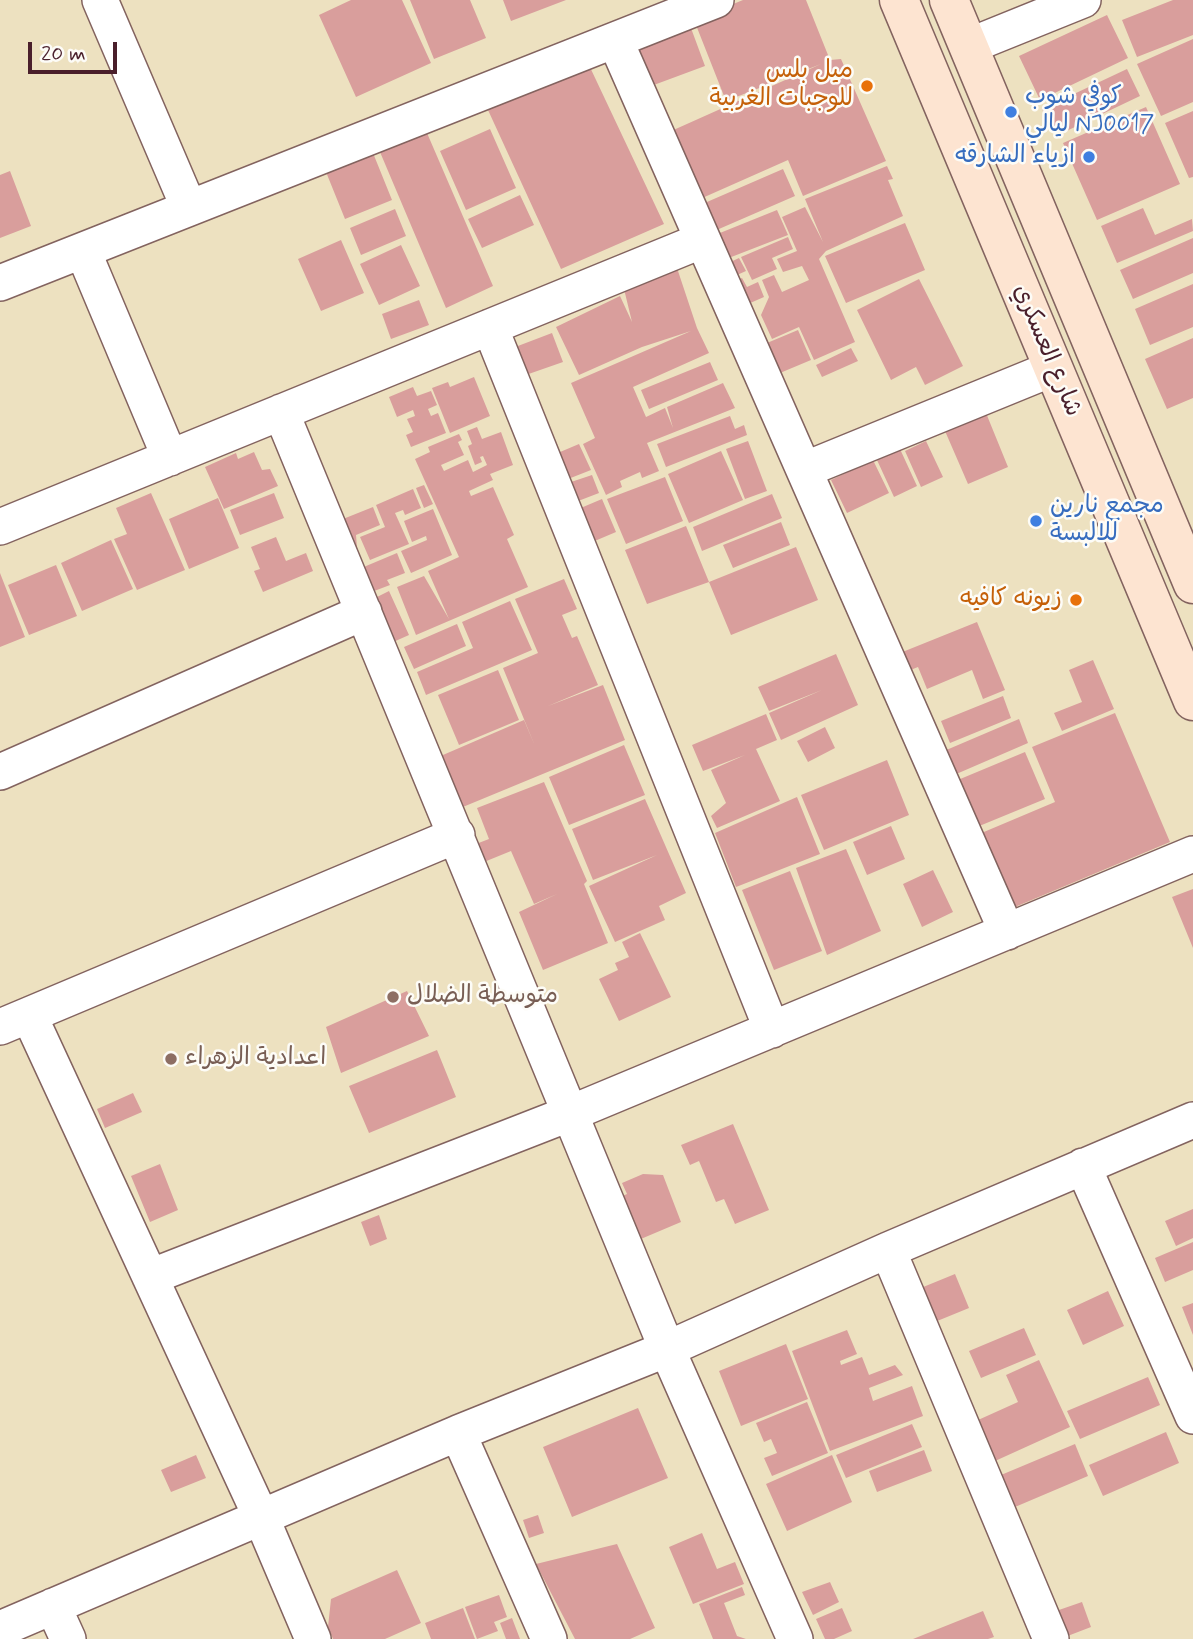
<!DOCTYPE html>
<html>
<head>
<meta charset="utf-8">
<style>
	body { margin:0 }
	#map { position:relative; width:1193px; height:1639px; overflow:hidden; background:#ede1c0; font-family:Mynerve,sans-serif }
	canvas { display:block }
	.scale { position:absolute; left:28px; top:42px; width:89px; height:32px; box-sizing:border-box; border:4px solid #4a1f2b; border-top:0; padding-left:9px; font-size:21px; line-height:24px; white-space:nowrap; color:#4a1f2b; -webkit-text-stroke:5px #fdfcf7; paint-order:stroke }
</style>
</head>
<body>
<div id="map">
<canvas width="1193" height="1639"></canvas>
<div class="scale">20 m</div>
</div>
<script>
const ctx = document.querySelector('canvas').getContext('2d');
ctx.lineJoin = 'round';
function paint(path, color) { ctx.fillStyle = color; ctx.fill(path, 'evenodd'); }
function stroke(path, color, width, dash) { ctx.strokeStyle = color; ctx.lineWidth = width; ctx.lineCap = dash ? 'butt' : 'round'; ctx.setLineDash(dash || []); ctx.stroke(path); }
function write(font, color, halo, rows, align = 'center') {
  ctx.font = font + ' Mynerve,"Playpen Sans Arabic",sans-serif'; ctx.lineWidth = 5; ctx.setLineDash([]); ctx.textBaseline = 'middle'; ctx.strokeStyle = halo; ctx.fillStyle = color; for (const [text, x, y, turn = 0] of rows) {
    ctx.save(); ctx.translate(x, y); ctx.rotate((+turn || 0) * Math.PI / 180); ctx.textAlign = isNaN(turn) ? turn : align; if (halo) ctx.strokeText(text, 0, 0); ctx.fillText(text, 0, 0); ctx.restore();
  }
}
paint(new Path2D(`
	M351,0H402L431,63L356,97L319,15Z
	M410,0H470L486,38L434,59Z
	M503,0H566L511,21Z
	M743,0H806L830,60L841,59L886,161L803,196L788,160L700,199L669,132L821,64L726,101L694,20Z
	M1173,0H1193V35L1137,57L1122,20Z
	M1107,15L1128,58L1040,100L1019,56Z
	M688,20L705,66L643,89L626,43Z
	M1193,39V102L1161,116L1137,64Z
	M588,63L664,224L561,269L488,110Z
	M1127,69L1140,96L1056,136L1042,109Z
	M1146,107L1180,184L1097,220L1063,143Z
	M1193,111V177L1189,178L1165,123Z
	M490,129L516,188L466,210L440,151Z
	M427,133L493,286L446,308L380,152Z
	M373,153L392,200L345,219L326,172Z
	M887,166L893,179L888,180L903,216L826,251L819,259L855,342L814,360L799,327L772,339L761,315L769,297L762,280L774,275L782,292L809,280L802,266L783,272L777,259L797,251L782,217L805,207L823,242L805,199Z
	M783,169L795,196L712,232L700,205Z
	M10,171L31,226L0,238V175Z
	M520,195L534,225L482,248L468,219Z
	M1143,208L1155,235L1192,219L1193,231L1117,263L1101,226Z
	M395,209L406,236L361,255L350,228Z
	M777,210L788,235L721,261L710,237Z
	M905,223L925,270L846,303L825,256Z
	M788,237L793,249L772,258L777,269L752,280L741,257Z
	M1193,238V273L1133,299L1120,270Z
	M341,240L364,293L321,311L298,259Z
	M401,245L420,286L379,305L360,264Z
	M739,258L746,271L728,279L722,266Z
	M677,268L697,328L709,353L633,387L646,417L665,408L673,428L667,407L723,383L735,408L647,443L659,471L642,478L640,472L620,481L622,487L606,495L583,444L595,438L571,383L691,331L642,347L579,375L556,327L620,296L632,322L624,289Z
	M742,278L747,287L758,282L764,297L741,307L730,283Z
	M919,279L963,366L925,385L916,367L891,380L857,310Z
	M1193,284V327L1150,345L1135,309Z
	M419,300L429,325L391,339L382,314Z
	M798,330L811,360L780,373L767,343Z
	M552,333L563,362L520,377L510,349Z
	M1193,338V398L1167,409L1145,359Z
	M851,348L858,361L822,377L816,365Z
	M710,362L718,380L649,409L641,390Z
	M474,377L490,416L450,433L432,388L448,382L450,387Z
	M413,387L417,396L431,391L437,405L428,409L431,416L438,413L446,433L411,447L406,435L413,432L407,419L415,416L413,410L397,417L389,397Z
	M986,413L1008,467L968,484L945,431Z
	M730,416L735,429L744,425L747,435L666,467L657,444Z
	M477,427L482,439L501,432L513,465L490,474L493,480L469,491L471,496L493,487L514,535L507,539L528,587L416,635L397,587L424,576L449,619L428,571L459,557L415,459L430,452L428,447L459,434L462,440L458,442L464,455L441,465L444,471L468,460L473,472L487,465L483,456L480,457L482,462L475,465L468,446L472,444L467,431Z
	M748,441L767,491L745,499L726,449Z
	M926,441L943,477L921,487L905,451Z
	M579,444L591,470L563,481L553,455Z
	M900,449L917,486L894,497L877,460Z
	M721,451L743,500L689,523L668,474Z
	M254,452L262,470L270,469L278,486L224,509L205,467L236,453L238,459Z
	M873,460L889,493L847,513L831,480Z
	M592,475L599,493L573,503L565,484Z
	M665,477L683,521L626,544L607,499Z
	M424,485L433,504L424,508L416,488Z
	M413,489L421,508L405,515L403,510L395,513L409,544L370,560L360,537L385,527L376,505Z
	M151,493L185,570L137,590L114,539L127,534L116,508Z
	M274,493L284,518L240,535L230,510Z
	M772,494L782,518L702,551L693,527Z
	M218,498L239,548L189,569L169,519Z
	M602,499L616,532L590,543L576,510Z
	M373,507L380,525L356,535L357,548L363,564L357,566L338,521Z
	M433,509L452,555L411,573L401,551L427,540L426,536L412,542L404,521Z
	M781,522L790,545L733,568L723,545Z
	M686,526L709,582L647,604L625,550Z
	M276,537L286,561L306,553L313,571L263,592L254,571L260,569L251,547Z
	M111,540L133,589L82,611L61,563Z
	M796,547L818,600L731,635L709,582Z
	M397,553L405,573L387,580L390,585L369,593L359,569Z
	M56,565L77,616L29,635L8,585Z
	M0,573L25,637L0,647Z
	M564,579L577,609L562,615L572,638L577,636L598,685L548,706L603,685L625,740L458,809L436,758L524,720L535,746L503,668L538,653L515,599Z
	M389,591L409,635L391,643L371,600Z
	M510,601L532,650L426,695L417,672L473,648L462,622Z
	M977,622L1005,690L983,699L972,670L927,689L918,667L908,671L900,653Z
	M457,624L466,646L414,669L404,647Z
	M836,654L858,705L781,740L769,713L822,690L769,711L758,687Z
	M1093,660L1114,709L1062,731L1054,713L1082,702L1069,670Z
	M498,670L519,720L459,745L438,695Z
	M1003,696L1011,718L950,743L941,721Z
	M1115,713L1170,842L1003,912L972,837L1055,802L1032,747Z
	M766,714L777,740L756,749L780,801L717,828L711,816L726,803L711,770L745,755L703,771L692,745Z
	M1019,719L1028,743L954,775L944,751Z
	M825,727L835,748L808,762L797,741Z
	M624,745L645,795L569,825L549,777Z
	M1025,752L1045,799L972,829L953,782Z
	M887,760L909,815L824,850L801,795Z
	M544,782L587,881L584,884L608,943L543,970L519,912L557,894L534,904L511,851L484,862L476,844L489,839L477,808Z
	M797,797L820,854L736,887L715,833Z
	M645,799L686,893L659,906L665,920L615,942L589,886L657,855L593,880L572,829Z
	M891,826L905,859L867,875L853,842Z
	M846,849L881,931L827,955L796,868Z
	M933,870L953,912L922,927L903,884Z
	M790,871L822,951L774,970L742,890Z
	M1193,889V948L1172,897Z
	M640,933L671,997L619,1021L599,979L618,970L615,963L629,957L622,942Z
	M407,991L429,1036L341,1073L326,1027Z
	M437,1050L456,1097L369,1133L349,1086Z
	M133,1093L142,1112L105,1128L97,1109Z
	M733,1124L769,1210L735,1224L724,1199L716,1202L699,1161L690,1165L681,1145Z
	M160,1164L178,1210L150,1222L131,1176Z
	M643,1174L663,1175L681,1222L629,1244L611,1201L627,1194L622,1183Z
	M1193,1209V1238L1176,1246L1165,1221Z
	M379,1215L387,1239L370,1246L361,1222Z
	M1193,1242V1270L1165,1282L1155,1258Z
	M955,1274L969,1308L925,1326L911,1292Z
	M1108,1291L1124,1326L1083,1345L1067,1310Z
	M1193,1303V1335L1182,1307Z
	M1024,1328L1036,1355L981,1378L969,1351Z
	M847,1330L857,1354L840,1361L841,1365L862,1357L869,1375L895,1365L903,1375L869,1388L873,1401L912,1386L923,1416L830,1451L792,1351Z
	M786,1344L808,1399L741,1426L719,1371Z
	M1039,1360L1070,1427L984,1466L967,1425L1018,1402L1006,1375Z
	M1148,1377L1160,1405L1080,1439L1067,1411Z
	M807,1402L828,1453L772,1476L764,1458L777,1453L771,1439L764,1442L756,1423Z
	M638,1408L668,1478L572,1517L543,1447Z
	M912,1424L922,1447L846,1478L836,1455Z
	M1166,1432L1179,1463L1103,1496L1089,1465Z
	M1075,1444L1088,1476L1015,1507L1001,1475Z
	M924,1450L932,1471L877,1492L869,1471Z
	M196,1455L206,1478L171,1492L161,1470Z
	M832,1455L852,1502L787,1531L766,1484Z
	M538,1515L544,1533L529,1538L523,1520Z
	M702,1533L717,1569L735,1562L744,1584L693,1604L669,1547Z
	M617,1544L655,1628L630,1639H575L536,1564Z
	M397,1570L421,1623L385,1639H333L328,1627L331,1599Z
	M830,1582L839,1602L813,1615L802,1592Z
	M742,1587L745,1595L724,1603L737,1636L746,1639H713L699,1604Z
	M499,1595L507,1617L494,1622L498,1631L477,1639L465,1607Z
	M1082,1602L1091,1627L1065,1637L1056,1611Z
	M463,1608L475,1639H431L425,1623Z
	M842,1608L852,1631L834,1639H825L816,1619Z
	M983,1611L994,1637L988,1639H913Z
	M512,1618L520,1639H506L500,1623Z`), '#d99e9c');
const street = new Path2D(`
	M100,0L189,208
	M615,40L1007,932
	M969,46L1083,0
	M83,251L170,458
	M0,283L716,0
	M490,327L772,1030
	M281,412L667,1349L795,1639
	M804,470L1054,368
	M0,527L703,240
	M0,772L364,612
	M29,1015L261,1517L313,1639
	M0,1027L457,835
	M1083,1166L1193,1416
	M888,1250L1051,1639
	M150,1277L571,1113L1193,854
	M458,1433L549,1639
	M53,1606L68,1639
	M0,1629L458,1433L667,1349L888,1250L1193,1120`);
const secondary = new Path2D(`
	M899,0L1193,701
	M949,0L1193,584`);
stroke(street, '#83635f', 38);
stroke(secondary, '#83635f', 41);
stroke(street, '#fff', 35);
stroke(secondary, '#fde4d1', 38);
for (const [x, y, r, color] of [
	[867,86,7,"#e8710a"],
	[1011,112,7,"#3f7fe0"],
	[1089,157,7,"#3f7fe0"],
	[1036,521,7,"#3f7fe0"],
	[1076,600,7,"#e8710a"],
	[393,997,7,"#8d6e63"],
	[171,1059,7,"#8d6e63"]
]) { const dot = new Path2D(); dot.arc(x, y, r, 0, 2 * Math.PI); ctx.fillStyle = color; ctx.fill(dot); stroke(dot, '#fdfcf7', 2.5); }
write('24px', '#c56008', '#fdfcf7', [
	["ميل بلس",853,72],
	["للوجبات الغربية",853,100],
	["زيونه كافيه",1062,600]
], 'right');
write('24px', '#366cbe', '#fdfcf7', [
	["كوفي شوب",1025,98],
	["ليالي NJ0017",1025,126],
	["ازياء الشارقه",1075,157,"right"],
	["مجمع نارين",1050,507],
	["للالبسة",1050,535]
], 'left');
write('24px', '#4a1f2b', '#fdfcf7', [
	["شارع العسكري",1046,351,67]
]);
write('24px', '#785e54', '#fdfcf7', [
	["متوسطة الضلال",407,997],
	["اعدادية الزهراء",185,1059]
], 'left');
</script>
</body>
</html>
